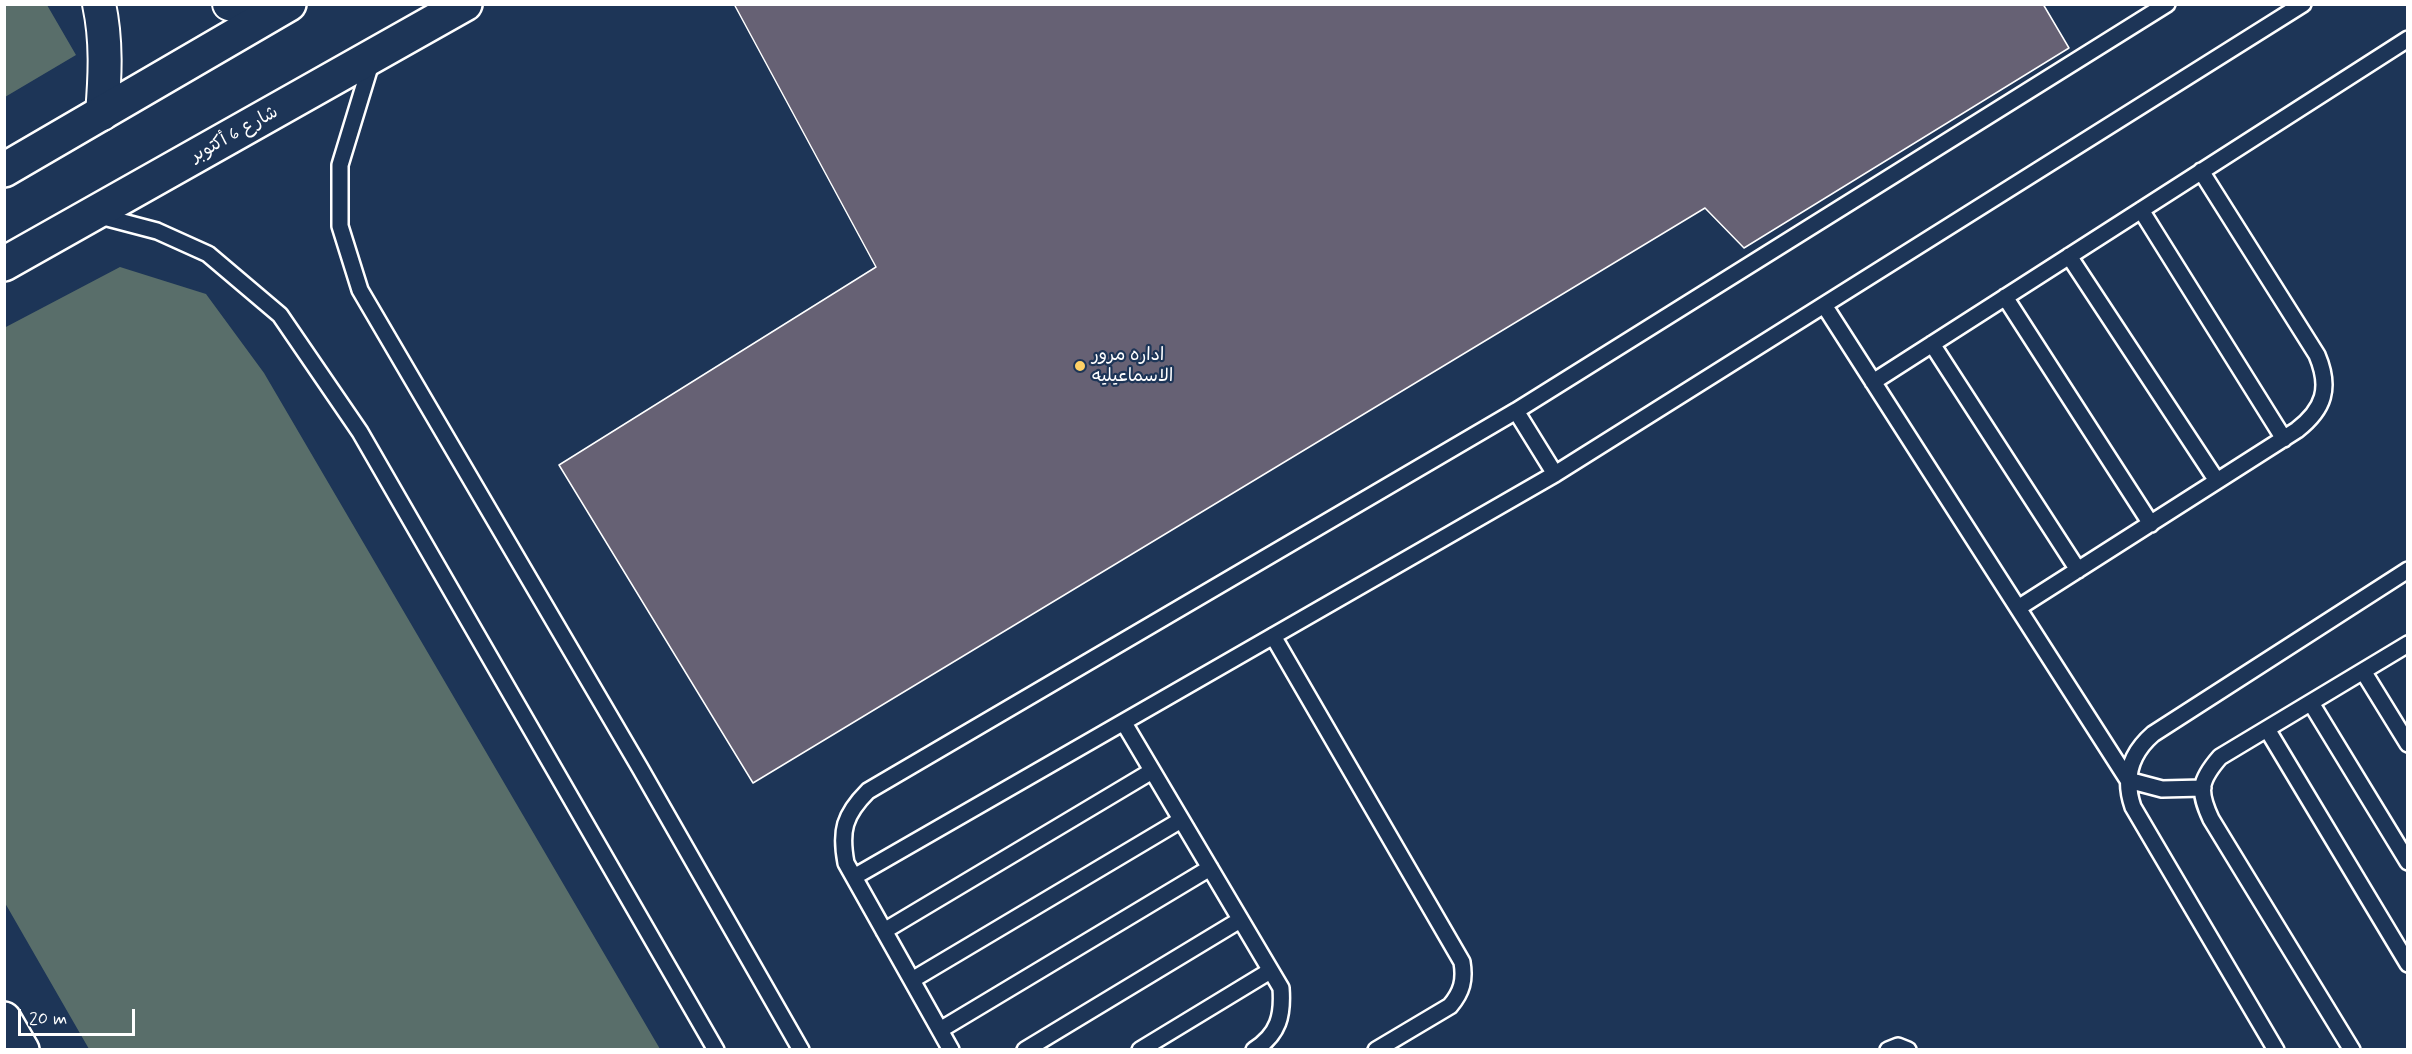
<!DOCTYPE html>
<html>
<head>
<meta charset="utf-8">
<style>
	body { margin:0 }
	#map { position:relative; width:2412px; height:1054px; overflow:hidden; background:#1d3557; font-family:Mynerve,sans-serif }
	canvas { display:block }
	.frame { position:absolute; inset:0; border:6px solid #fff; pointer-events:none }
	.scale { position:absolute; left:18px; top:1009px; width:117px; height:27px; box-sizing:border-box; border:3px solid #fff; border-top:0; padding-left:8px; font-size:18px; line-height:21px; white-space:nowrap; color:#fff; -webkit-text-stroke:4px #1d3557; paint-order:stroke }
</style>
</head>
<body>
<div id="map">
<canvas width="2412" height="1054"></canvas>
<div class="frame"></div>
<div class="scale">20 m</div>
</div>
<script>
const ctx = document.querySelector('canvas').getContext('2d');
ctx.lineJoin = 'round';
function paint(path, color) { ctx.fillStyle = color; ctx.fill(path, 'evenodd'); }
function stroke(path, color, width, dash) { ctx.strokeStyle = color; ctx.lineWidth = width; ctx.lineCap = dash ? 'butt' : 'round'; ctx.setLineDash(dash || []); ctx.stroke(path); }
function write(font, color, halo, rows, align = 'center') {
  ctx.font = font + ' Mynerve,"Playpen Sans Arabic",sans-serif'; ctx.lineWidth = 4.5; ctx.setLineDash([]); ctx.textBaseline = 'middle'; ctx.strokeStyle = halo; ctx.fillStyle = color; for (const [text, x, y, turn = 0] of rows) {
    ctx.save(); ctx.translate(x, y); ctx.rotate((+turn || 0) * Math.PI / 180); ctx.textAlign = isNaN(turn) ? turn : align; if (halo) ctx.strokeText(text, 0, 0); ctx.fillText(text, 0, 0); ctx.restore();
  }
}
paint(new Path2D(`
	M4,5H47L76,55L5,97Z
	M120,267L206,294L264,373L660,1049H89L5,903L4,328Z`), '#596e6a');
const building = new Path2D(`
	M734,4H2043L2069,48L1744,248L1705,208L753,783L559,465L876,267Z`);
paint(building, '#666174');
stroke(building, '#fff', 1.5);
const lane = new Path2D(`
	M372,60L340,165V226L360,290L640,768L801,1050
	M2141,210L2284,439
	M96,215L157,231L208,254L280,315L360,432L716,1050
	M2069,256L2217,481
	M2005,297L2151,524
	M1824,305L2128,780L2162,789L2203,788
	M1932,344L2078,570
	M1873,382L2408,39
	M1516,411L1555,474
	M2018,608L2297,430C2324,409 2331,388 2317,355L2201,171
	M1273,636L1462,962C1465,980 1462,992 1450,1006L1376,1050
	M2363,671L2408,744
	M2311,703L2408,862
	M1124,723L1281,988C1283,1015 1279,1034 1254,1050
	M2267,729L2408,964
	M854,877L1555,474L2303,4
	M884,931L1152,771
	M912,980L1181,820
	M940,1030L1210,868
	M951,1050L846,863C840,831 844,815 868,791L1516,411L2167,4
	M1025,1050L1240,920
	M1140,1050L1270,971
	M1888,1050L1898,1046L1908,1050
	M2276,1050L2133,807C2123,778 2130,754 2153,734L2408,570
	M2352,1050L2211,819C2198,791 2199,781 2220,757L2408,644`);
const street = new Path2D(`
	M99,4C107,41 105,77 102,114
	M229,4L270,15`);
const secondary = new Path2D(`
	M4,170L289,4
	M4,264L465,4`);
const primary = new Path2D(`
	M4,1019L22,1050`);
stroke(lane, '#fff', 20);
stroke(street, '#fff', 36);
stroke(secondary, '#fff', 38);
stroke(primary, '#fff', 38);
stroke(lane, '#1d3557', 15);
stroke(street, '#1d3557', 32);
stroke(secondary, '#1d3557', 33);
stroke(primary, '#1d3557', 33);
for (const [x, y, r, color] of [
	[1080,366,6,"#ffd166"]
]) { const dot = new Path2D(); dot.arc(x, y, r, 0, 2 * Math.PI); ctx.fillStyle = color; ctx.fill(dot); stroke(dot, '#1d3557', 2); }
write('18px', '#fff', '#1d3557', [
	["شارع 6 أكتوبر",235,135,-29]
]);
write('18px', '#fff', '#1d3557', [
	["اداره مرور",1092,356],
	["الاسماعيليه",1092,377]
], 'left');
</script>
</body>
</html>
